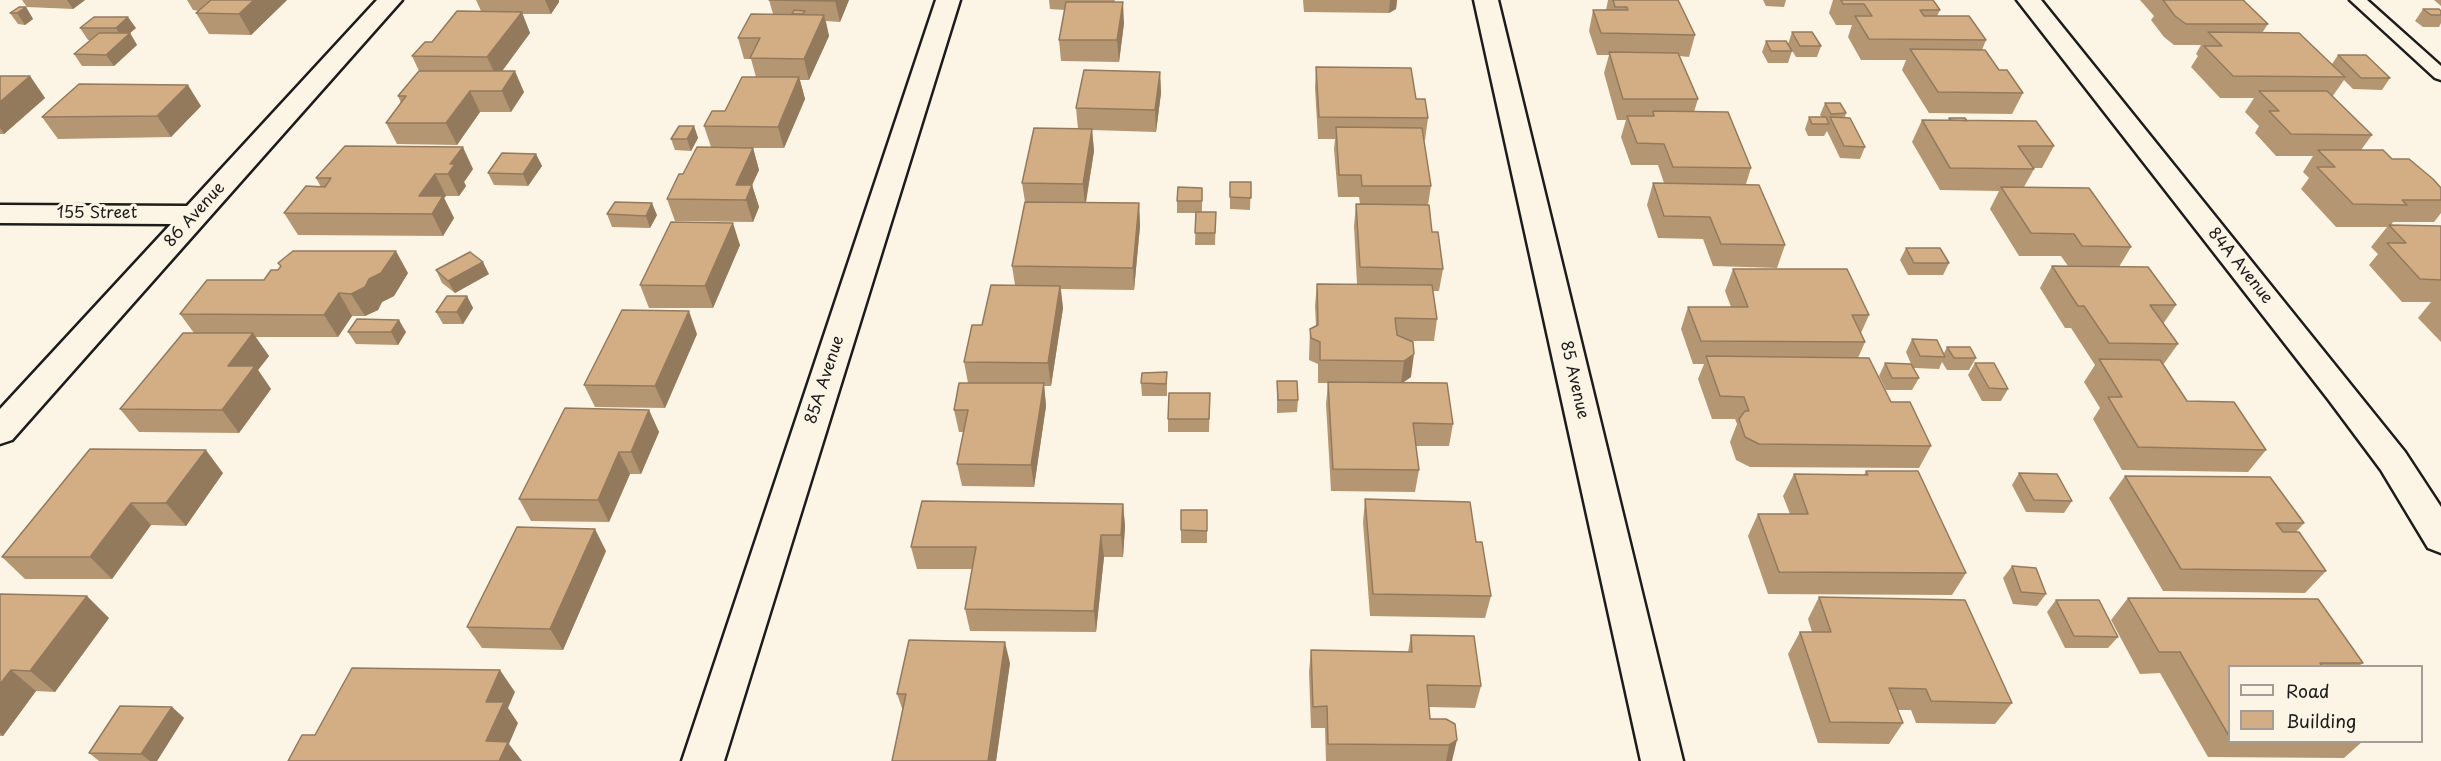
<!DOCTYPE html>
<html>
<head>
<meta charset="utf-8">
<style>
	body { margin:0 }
	#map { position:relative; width:2441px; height:761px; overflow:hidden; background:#fcf5e5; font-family:"Playpen Sans",sans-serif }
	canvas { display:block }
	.legend { position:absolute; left:2228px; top:665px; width:195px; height:78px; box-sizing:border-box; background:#fcf5e5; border:2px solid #a29e95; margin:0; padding:8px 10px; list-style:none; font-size:18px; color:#1c1c1c }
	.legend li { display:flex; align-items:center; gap:12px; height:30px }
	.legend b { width:30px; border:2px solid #a29e95 }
</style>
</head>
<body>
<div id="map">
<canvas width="2441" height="761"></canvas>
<ul class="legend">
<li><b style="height:8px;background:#fcf5e5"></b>Road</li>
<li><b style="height:16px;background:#d3ae85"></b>Building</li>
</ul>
</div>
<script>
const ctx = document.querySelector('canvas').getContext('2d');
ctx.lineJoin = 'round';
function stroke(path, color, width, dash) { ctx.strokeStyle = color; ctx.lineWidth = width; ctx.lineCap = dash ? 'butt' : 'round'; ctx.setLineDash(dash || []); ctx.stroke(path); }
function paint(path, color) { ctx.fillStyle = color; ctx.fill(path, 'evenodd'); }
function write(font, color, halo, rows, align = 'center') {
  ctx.font = font + ' "Playpen Sans",sans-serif'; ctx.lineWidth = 6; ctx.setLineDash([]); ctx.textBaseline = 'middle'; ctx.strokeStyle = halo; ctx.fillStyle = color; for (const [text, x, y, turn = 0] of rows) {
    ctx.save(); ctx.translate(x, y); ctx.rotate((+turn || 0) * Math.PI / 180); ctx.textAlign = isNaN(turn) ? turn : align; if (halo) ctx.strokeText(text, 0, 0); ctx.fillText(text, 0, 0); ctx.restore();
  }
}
const service = new Path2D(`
	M2350,0H2367L2441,66V80L2435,78Z`);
const minor = new Path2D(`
	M377,0H402L12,440L0,444V409L171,224L0,223V205L187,206Z
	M936,0H960L724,761H682Z
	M1474,0H1498L1683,761H1641Z
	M2017,0H2041L2405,452L2441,507V553L2428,548L2381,470L2328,399Z`);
stroke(service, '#1c1c1c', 5);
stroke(minor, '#1c1c1c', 5);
paint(service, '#fcf5e5');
paint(minor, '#fcf5e5');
paint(new Path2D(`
	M22,0H85L73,9L27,7Z
	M187,0H287L251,35L209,34L196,13L199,11L193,10Z
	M476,0H559V2L551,14H522L530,33L502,71L524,92L511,112H480L457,145L397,144L386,123L401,103L398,96L419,71L412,56L432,42L481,11Z
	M769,0H849L840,22L826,21L829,36L809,80H800L805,99L784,148H753L759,170L752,185L759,207L753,222L675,221L667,199L683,174L711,147L704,126L725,111L756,77L751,59H744L738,38L773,14Z
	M1049,0H1115L1114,2L1124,23L1119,62L1061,61L1059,40L1065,10L1050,9Z
	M1303,0H1397L1396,9L1389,13L1304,12Z
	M1608,0H1678L1695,35L1689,57L1679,56L1698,99L1694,112L1751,168L1746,184L1785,245L1777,268L1713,266L1703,239L1658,238L1647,205L1653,183H1664L1658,165H1631L1621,137L1626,120H1617L1604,73L1609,55H1597L1589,31L1593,10H1606Z
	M1763,0H1786L1784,7L1766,6Z
	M1833,0H1933L1940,10L1937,16L1986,40L1982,50L1999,70L2023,93L2012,114L1929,113L1902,70L1906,60H1861L1848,37L1852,25H1836L1829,13Z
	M2140,0H2245L2244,1L2268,24L2262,33L2332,64L2338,55L2390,78L2382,90L2353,89L2344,80L2332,97L2372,135L2361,150L2392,159L2441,188V213L2434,222H2393L2391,225L2441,226V342L2418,318L2431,302H2402L2369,265L2378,254L2371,247L2387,227H2336L2301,189L2309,178L2303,172L2313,156H2276L2255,133L2259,126L2245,112L2254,98H2220L2191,67L2198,56L2196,54L2201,45H2174L2164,37L2151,20L2154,16Z
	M2434,0H2441V6Z
	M26,7L33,19L25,25L18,24L10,13Z
	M2423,9L2441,11V23L2439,27H2423L2415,21Z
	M80,28H136L130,33L137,45L114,66H82L74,54L91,40H88Z
	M1792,32L1821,46L1817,57H1796L1788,44Z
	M1766,41L1792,51L1788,63H1768L1762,52Z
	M1316,67L1416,99L1428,118L1425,140H1424L1431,186L1428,205L1432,232L1443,269L1439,291H1433L1437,319L1434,341H1411V377L1402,383L1453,424L1449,446H1416L1419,470L1415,492L1331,491L1326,404L1328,383H1318V364L1309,360L1310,329L1316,326L1315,306L1317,284H1357L1354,226L1356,204H1360L1359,197H1338L1334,149L1335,139H1318L1315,88Z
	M1160,72L1161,93L1156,132L1092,130L1094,151L1086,203H1139L1140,226L1134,290L1061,289L1063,308L1051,386H1044L1046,406L1034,487L962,486L957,464L964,432H959L954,410L968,383L964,362L982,325L1015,285L1012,266L1025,202L1022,183L1078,129L1076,108Z
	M0,76H30L45,98L4,134H0Z
	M1825,103L1846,113L1845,117L1865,147L1860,159L1840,158L1827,131L1824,136H1808L1805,129L1809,117H1822L1820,115Z
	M201,106L171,137L58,139L42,117Z
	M1949,118L1967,121L2054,146L2042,168H2033L2034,169L2024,187L2131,247L2119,267L2176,305L2163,324L2178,344L2163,365L2187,401L2266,450L2248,472L2122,470L2093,419L2100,408L2084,382L2095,365L2071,328H2065L2040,288L2052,266H2068L2061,256H2019L1990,209L1999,191L1940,190L1912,142L1922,120H1948Z
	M694,126L698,138L691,151L675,150L671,139Z
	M536,154L542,166L528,186L494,185L488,173Z
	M473,169L464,182L466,186L459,196H446L444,198L454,218L443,236L298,235L284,213L321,187L316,178Z
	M1251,182L1250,210L1230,209V197Z
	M1202,200V212H1216L1215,245H1195L1196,213H1177V201Z
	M607,214L657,215L650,228L612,227Z
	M740,245L713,308H649L640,285Z
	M1906,248L1949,263L1943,275H1908L1900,260Z
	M278,263L408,273L394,296L382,302L378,310L365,316H352L338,337H255L269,356L258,370L271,389L239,433L139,432L120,409L194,333L180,314L264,280L278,270L281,266Z
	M1733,269L1869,315L1861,333L1865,342L1858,358L1891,402L1931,446L1919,468L1750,467L1736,460L1730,442L1737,424L1735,419H1712L1698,379L1704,364H1693L1681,329L1688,307H1731L1725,291Z
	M436,270L489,274L455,293L442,283Z
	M467,296L473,308L463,324H443L436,312Z
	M348,332H406L398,345L356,344Z
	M697,334L665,408L595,407L584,385Z
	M1912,339L1944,353L1947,347L1976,358L1969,370H1947L1942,362L1939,369L1914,368L1919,378L1912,390H1886L1879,376L1885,363L1911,364L1906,352Z
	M1975,363L2008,389L2001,401H1982L1968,375Z
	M1167,372V396H1142L1141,383Z
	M1277,381L1298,400L1297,412L1277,413Z
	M1210,393L1209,432H1168V419Z
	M649,410L659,432L641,474H630L609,522L531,521L519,499Z
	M90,449L223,473L186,526L151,525L112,579H25L2,557Z
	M1866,471L1966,573L1952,595L1768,594L1748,536L1758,514H1790L1783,496L1794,474L1864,475Z
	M2019,473L2072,501L2064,513L2026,512L2012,485Z
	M2125,476L2304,523L2296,532L2326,571L2305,593L2163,591L2109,498Z
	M1365,499L1476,542L1491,596L1485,618L1370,616L1363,522Z
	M1123,504L1125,526L1123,557H1104L1096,632L970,631L965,609L972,569H917L911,547Z
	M1181,510H1207V543H1181Z
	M606,551L563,650L482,648L467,627Z
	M2012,566L2046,594L2037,606L2013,604L2003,578Z
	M0,594L109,618L55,692L36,691L3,736H0Z
	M1819,597L2012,703L1995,724L1916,723L1911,710H1898L1903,723L1889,744L1818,743L1788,654L1800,632H1812L1808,619Z
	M2128,598L2363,663L2359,666H2229V741H2363L2344,758L2208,757L2160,673L2140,674L2111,620Z
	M2056,600L2118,637L2108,648H2065L2047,612Z
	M1411,635L1481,686L1475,708L1429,707L1430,719H1446L1452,761H1326L1325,728H1311L1309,672L1311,650L1408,652Z
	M1010,663L996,761H892L903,711L897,694Z
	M172,707L184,718L157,761H99L89,753Z`), '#b59672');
paint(new Path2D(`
	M67,0H85L73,9Z
	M254,0H287L251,35L239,14Z
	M545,0H559V2L551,14Z
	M836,0H849L840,22L835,1Z
	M1390,0H1397L1396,9L1389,13Z
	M1123,2L1124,23L1119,62L1117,40Z
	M26,7L33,19L25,25L17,13Z
	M522,12L530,33L497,78L487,57Z
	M824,15L829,36L809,80L804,59Z
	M128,17L136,28L130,33L137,45L114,66L106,55L123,40L116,28Z
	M515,71L524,92L511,112L502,91Z
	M1160,72L1161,93L1156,132L1155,110Z
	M30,76L45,98L4,134L0,128V102Z
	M799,77L805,99L784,148L778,127Z
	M188,85L201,106L171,137L157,116Z
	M470,91L480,112L457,145L446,123Z
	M694,126L698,138L691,151L687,139Z
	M1092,129L1094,151L1085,206L1083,184Z
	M463,147L473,169L464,182L466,186L459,196L448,174L450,164Z
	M753,148L759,170L752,185L759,207L753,222L746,200L736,185Z
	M536,154L542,166L528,186L523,174Z
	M435,174L446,196L444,198L454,218L443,236L432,214L419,196Z
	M652,203L657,215L650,228L646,216Z
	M1139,203L1140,226L1134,290L1133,268Z
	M733,223L740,245L713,308L705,286Z
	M396,251L408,273L394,296L382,302L378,310L365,316L351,294L369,279Z
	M483,262L489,274L455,293L448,281Z
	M1060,286L1063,308L1051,386L1048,363Z
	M339,293L352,316L338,337L324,315Z
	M467,296L473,308L463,324L457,312Z
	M689,311L697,334L665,408L655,386Z
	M399,320L406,332L398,345L391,332Z
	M253,333L269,356L258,370L271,389L239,433L222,410L228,366Z
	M1414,354L1411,377L1401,384L1404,361Z
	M1044,383L1046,406L1034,487L1031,465Z
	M649,410L659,432L641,474L631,452Z
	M206,450L223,473L186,526L166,503Z
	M619,452L630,474L609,522L598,500Z
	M131,503L151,525L112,579L90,557Z
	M1123,504L1125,526L1123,557L1121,535Z
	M595,529L606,551L563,650L550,629Z
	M1101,535L1104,557L1096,632L1094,611Z
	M87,596L109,618L55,692L30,671Z
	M1005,642L1010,663L996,761H988Z
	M11,670L36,691L3,736L0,733V684Z
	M500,670L515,692L508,708L518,723L509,744L522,761H499L486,741V702Z
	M172,707L184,718L157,761H150L141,754Z
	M1457,740L1452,761H1446L1449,745Z`), '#947a5d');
const building = new Path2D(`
	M211,0H254L239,14L196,13Z
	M769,0H836L835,1Z
	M1613,0H1678L1695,35L1601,33L1593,10H1628L1627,7H1615Z
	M1841,0H1933L1940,10H1920L1924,16H1969L1986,40L1869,39L1855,16H1872L1864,4H1843Z
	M2163,0H2243L2268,24H2186L2175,16Z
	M1066,2H1123L1117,40H1059Z
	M19,7H26L17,13H10Z
	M2423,9H2439L2441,11V15H2431Z
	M794,10L805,11L803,14H792Z
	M457,11L522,12L487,57L412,56L425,42H432Z
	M751,14L824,15L804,59L750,58L760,38H738Z
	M94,17H128L116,28H80Z
	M1792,32H1812L1821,46H1800Z
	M2208,32L2299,33L2345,77L2233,76L2204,46H2222Z
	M99,33H130L106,55L74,54Z
	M1766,41H1786L1792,51H1771Z
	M1910,49L1985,50L1999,70H2007L2023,93L1938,92Z
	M1609,52L1678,53L1698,99H1623Z
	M2338,55H2366L2390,78H2361Z
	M1316,67L1411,68L1416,99H1425L1428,118L1319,117Z
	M1084,70L1160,72L1155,110L1076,108Z
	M419,71H515L502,91H470L446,123H386L406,96H398Z
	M0,76H30L0,102Z
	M742,77H799L778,127L704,126L712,111H725Z
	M79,84L188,85L157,116L42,117Z
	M2259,91H2327L2372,135L2291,134L2269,111H2279Z
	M1825,103H1840L1846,113L1831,114Z
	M1653,111L1728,112L1751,168L1673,167L1664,144L1637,143L1627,116H1654Z
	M1809,117H1826L1829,124H1812Z
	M1830,117L1850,118L1865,147L1844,146Z
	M1949,118H1965L1967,121L1951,120Z
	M1922,120L2036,121L2054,146H2018L2034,169L1950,168Z
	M679,126H694L687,139H671Z
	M1336,127L1422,128L1431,186H1362L1361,175H1339Z
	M1034,128L1092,129L1083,184L1022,183Z
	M345,146L463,147L450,164H455L448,174H435L419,196H443L432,214L284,213L306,186L325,187L331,178H316Z
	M697,147L753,148L736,185H752L746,200L667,199L679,174H683Z
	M2318,150H2383L2392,159H2409L2433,179L2441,188V200H2402L2407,205L2353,204L2317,167H2335Z
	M502,153L536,154L523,174L488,173Z
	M1230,182H1251V198L1230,197Z
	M1653,183L1759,185L1785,245L1721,244L1710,217L1664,216Z
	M1178,187L1202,188V201H1177Z
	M2001,187L2089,188L2131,247L2082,246L2074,234L2031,233Z
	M615,202L652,203L646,216L607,214Z
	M1025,202L1139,203L1133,268L1012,266Z
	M1356,204L1429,205L1432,232H1438L1443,269L1360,267Z
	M1196,212H1216L1215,233H1195Z
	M671,222L733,223L705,286L640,285Z
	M2389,225L2441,226V280L2420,279L2387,243H2406Z
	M1906,248H1940L1949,263H1914Z
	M293,251H396L381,273L369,279L365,287L351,294L339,293L324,315L180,314L207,280H264L271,270H278L281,266L278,263Z
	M470,252L483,262L448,281L436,270Z
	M2052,266L2148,267L2176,305H2150L2178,344L2109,343L2084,306H2078Z
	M1733,269H1847L1869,315H1852L1865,342L1701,341L1688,307H1748Z
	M1317,284L1432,285L1437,319L1395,318L1397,335L1413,342L1414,354L1404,361L1320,360V342L1311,338L1310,329L1318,325Z
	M991,285L1060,286L1048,363L964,362L972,325H982Z
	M447,296H467L457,312H436Z
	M622,310L689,311L655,386L584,385Z
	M357,319L399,320L391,332H348Z
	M183,333H253L228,366H255L222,410L120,409Z
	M1912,339L1937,340L1945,357L1920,356Z
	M1947,347H1970L1976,358H1954Z
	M1706,356L1869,358L1891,402H1910L1931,446L1759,444L1745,437L1739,419L1745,411H1749L1744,397L1720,396Z
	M2099,359L2160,360L2187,401L2234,402L2266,450L2138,447L2108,397H2122Z
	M1885,363L1911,364L1919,378H1892Z
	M1975,363H1994L2008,389L1989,388Z
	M1167,372L1166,384L1141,383L1142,373Z
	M1277,381H1297L1298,400H1278Z
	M1328,382L1447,383L1453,424L1413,423L1419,470L1333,469Z
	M959,383H1044L1031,465L957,464L968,410H954Z
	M1169,393H1210L1209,419H1168Z
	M565,408L649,410L631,452H619L598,500L519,499Z
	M90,449L206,450L166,503H131L90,557H2Z
	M1866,471H1918L1966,573L1779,572L1758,514H1808L1794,474L1868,475Z
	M2019,473L2057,474L2072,501L2034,500Z
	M2125,476L2270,477L2304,523H2276L2283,532H2299L2326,571L2181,569Z
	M1365,499L1470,502L1476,542H1482L1491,596L1373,594Z
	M922,501L1123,504L1121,535H1101L1094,611L965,609L976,547H911Z
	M1181,510H1207V531L1181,530Z
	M517,527L595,529L550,629L467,627Z
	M2012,566L2036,568L2046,594L2021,592Z
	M0,594L87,596L30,671L11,670L0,684Z
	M1819,597L1965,600L2012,703L1931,701L1926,689L1889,688L1903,723L1830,722L1800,632H1831Z
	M2128,598L2318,599L2363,663H2320L2322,666H2229V736L2180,652H2159Z
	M2056,600H2099L2118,637L2074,636Z
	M1411,635L1474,636L1481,686L1427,685L1430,719H1446L1455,724L1457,740L1449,745L1328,744L1327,706L1313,707L1311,650L1412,652Z
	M909,640L1005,642L988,761H892L906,694H897Z
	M352,668L500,670L486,702H504L486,741L508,742L499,761H288L302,735H315Z
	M120,706L172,707L141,754L89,753Z`);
paint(building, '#d3ae85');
stroke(building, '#947a5d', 1.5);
write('16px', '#1c1c1c', '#fcf5e5', [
	["155 Street",97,214],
	["86 Avenue",195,215,-48],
	["84A Avenue",2240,266,51],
	["85A Avenue",825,380,-72],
	["85 Avenue",1574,380,77]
]);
</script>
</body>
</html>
